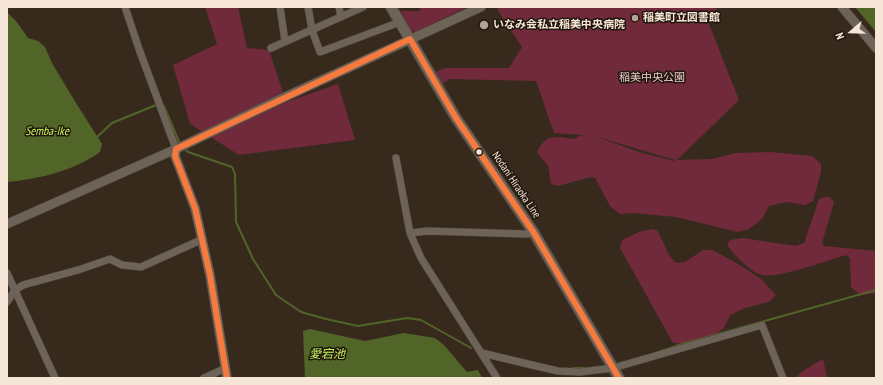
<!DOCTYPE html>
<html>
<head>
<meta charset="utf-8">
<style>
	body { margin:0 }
	#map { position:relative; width:883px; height:385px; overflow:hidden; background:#372a1c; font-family:"PT Sans Narrow",sans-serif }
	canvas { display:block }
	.frame { position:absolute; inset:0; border:8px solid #f6e6d7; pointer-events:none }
	.north { position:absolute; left:831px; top:12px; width:40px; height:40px; -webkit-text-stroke:3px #21160b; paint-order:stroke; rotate:250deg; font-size:11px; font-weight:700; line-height:16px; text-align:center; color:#f6e6d7 }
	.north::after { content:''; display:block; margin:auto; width:14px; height:18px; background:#f6e6d7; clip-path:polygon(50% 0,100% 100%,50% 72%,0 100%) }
</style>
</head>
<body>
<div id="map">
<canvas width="883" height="385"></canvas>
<div class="frame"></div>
<div class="north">N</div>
</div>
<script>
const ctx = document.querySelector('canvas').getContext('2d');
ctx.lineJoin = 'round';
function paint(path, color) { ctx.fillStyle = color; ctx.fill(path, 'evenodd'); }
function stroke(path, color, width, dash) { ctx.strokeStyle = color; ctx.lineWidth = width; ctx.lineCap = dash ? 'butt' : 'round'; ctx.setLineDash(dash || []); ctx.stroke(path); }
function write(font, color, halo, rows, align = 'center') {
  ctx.font = font + ' "PT Sans Narrow","Noto Sans JP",sans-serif'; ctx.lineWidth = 3; ctx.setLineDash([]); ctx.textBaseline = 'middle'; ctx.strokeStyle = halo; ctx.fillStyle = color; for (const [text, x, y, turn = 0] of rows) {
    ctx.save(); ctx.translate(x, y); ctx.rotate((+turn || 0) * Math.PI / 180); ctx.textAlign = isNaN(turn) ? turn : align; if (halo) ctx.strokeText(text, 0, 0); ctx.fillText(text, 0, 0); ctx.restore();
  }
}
paint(new Path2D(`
	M205,7H238L247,48L269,50L286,102L338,84L355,140L239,155L190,124L173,65L217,44Z
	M421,7H467L416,32L409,30L401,11H420Z
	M501,7H718L707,19L739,100L677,160L712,159L736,153L770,152L812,156L821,164V172L813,201L805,205L787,202L769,206L762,219L749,229L738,232L676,217L634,213L620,214L610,206L595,178L590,177L558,186L551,184L548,166L537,152L540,146L548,138L560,137L574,139L579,136L584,135L554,133L536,81L450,79L442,84L435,72L445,68H509L522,47L497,9ZM594,136L675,160V161L642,153Z
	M826,197H830L834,202L822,243L824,246L876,251V293L860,295L851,287L850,258L846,255C827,260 775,281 759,274C747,269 735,255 727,245L730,240L742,238L796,246L804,243L819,199Z
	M652,229L658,231L669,255L676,263L685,262L703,250H712L735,262L761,279L776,295L769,302L745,308L730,315L724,328L713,336L685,344L673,343L620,248L622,240L639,232Z
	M823,359L827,378H795L806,369Z`), '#702a3b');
paint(new Path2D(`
	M855,7H876V32Z
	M7,12L16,21L28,38L38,41L45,47L52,63L76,103L102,144L100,152C74,171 39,179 7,182Z
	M310,329L365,341L404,333L435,338L444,345L467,372L478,370L482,378H305L303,331Z`), '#516529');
stroke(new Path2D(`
	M164,106L180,144
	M96,138L112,123L156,105
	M185,149L188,152L232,167L235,174L236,222L253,259L276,295L301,312L326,319L358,326L407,318L421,320L471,348
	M661,351L682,344L876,290
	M573,368H584`), '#516529', 2);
const minor = new Path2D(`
	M125,7L139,49L176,149
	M280,7L285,41
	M308,7L312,30L320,52L400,22
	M339,7L341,17
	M271,48L363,7
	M396,158L410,233
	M7,273L55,378
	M7,302L15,290L23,285L78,270L110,259L122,265L141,267L203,239
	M482,353L532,365L558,371L580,372L613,368L762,325L783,378
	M204,378L226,368
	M497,378L421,258L410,233L428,231L526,234L534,233`);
const tertiary = new Path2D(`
	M842,7L876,48
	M176,149L175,156L195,208L210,275L227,378
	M7,224L176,149L287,96L481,7`);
const secondary = new Path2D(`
	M391,7L456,118L534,233L619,378`);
stroke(minor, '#51453b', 8);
stroke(tertiary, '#51453b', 10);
stroke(secondary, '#51453b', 12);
stroke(minor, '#6d6358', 7);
stroke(tertiary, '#6d6358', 9);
stroke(secondary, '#6d6358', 10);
stroke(new Path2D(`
	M227,378L210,275L195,208L175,156L176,149L410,39L456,118L534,233L619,378`), '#f6793e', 6);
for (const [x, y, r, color] of [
	[635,18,4,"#b3a496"],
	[484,25,5,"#b3a496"],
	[479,152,3.5,"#f6e6d7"]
]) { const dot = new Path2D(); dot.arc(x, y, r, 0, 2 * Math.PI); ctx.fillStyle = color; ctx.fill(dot); stroke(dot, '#21160b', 1.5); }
write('bold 11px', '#f6e6d7', '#21160b', [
	["稲美町立図書館",643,18],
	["いなみ会私立稲美中央病院",493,25]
], 'left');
write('11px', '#ebcad0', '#21160b', [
	["稲美中央公園",652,78]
]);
write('11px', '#f6e6d7', '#21160b', [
	["Nodani Hiraoka Line",516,185,56]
]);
write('italic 12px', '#c2f75c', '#21160b', [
	["Semba-Ike",47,132],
	["愛宕池",327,355]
]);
</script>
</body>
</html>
